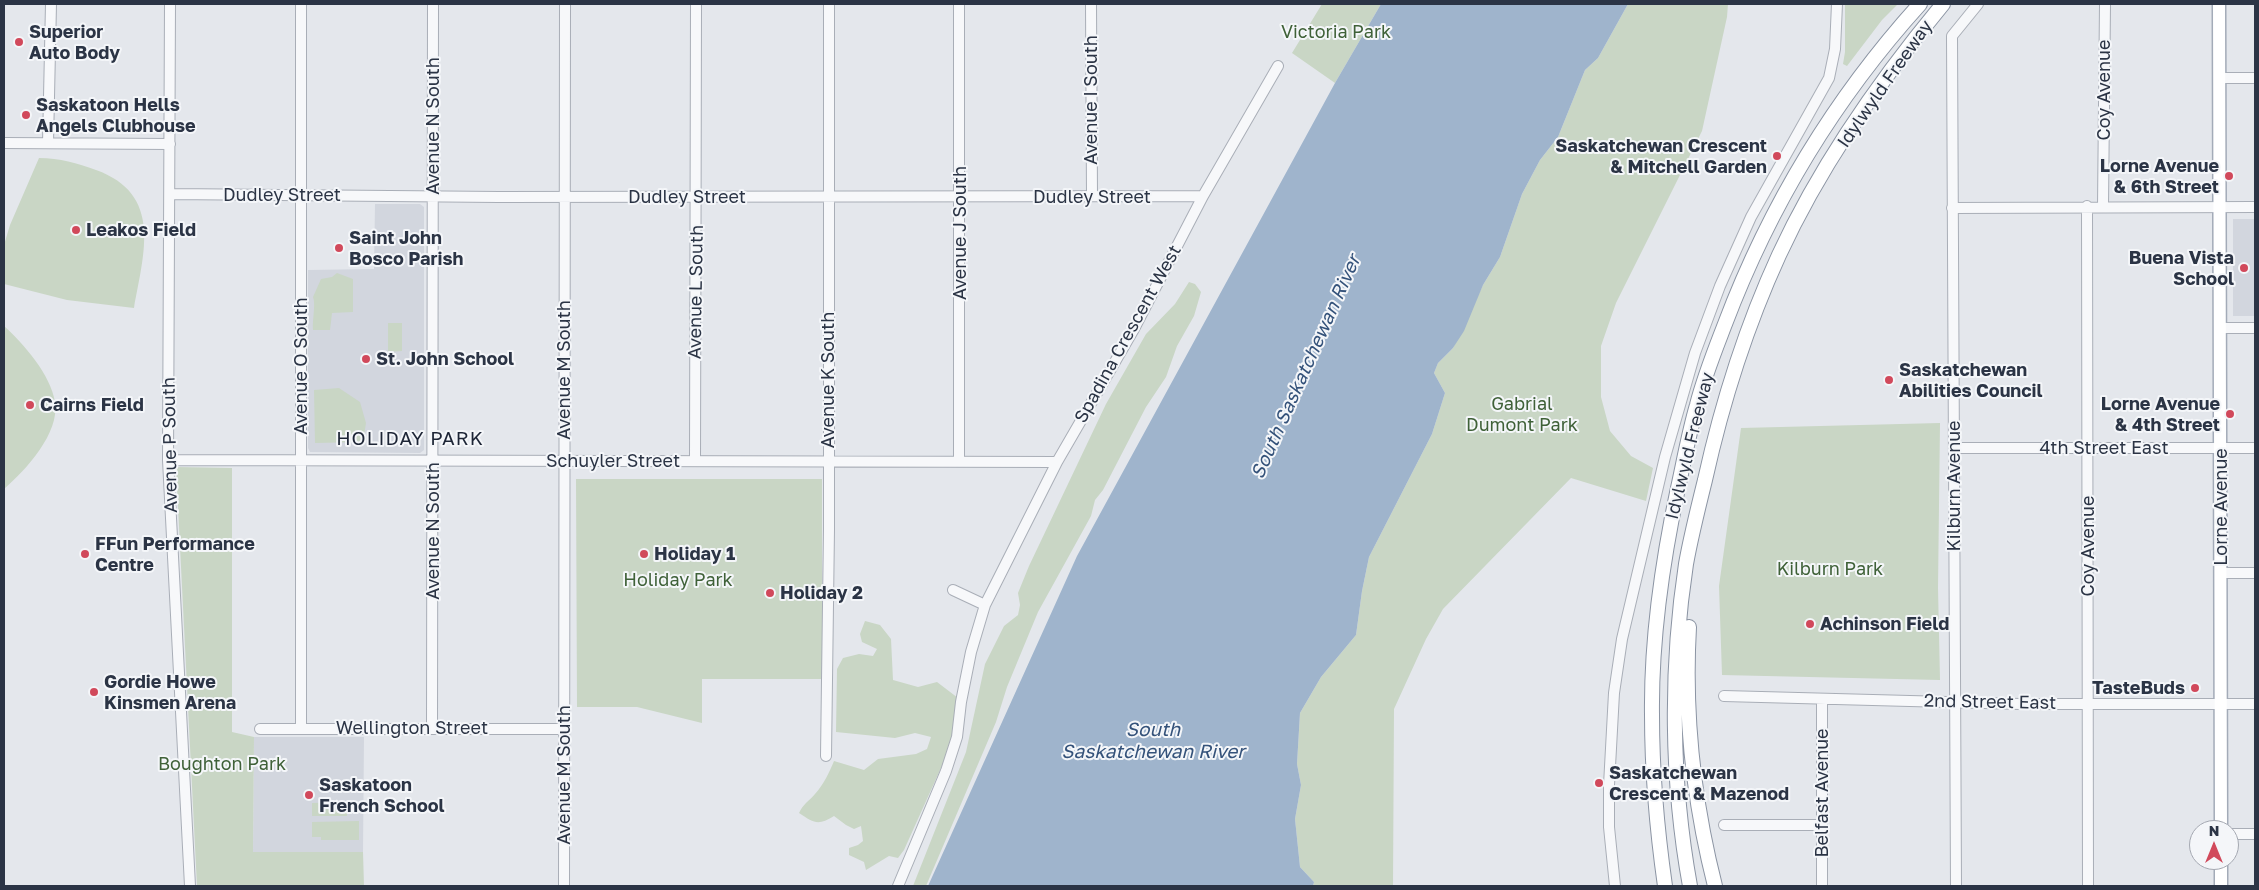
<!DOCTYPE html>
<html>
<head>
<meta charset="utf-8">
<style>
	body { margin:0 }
	#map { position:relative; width:2259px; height:890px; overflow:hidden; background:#e4e7ec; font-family:"Golos Text",sans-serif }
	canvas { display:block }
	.frame { position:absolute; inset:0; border:5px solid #2b3445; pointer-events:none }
	.north { position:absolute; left:2189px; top:820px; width:50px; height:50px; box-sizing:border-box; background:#f4f6f9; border:1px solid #a4a8b1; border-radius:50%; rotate:0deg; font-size:14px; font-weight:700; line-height:20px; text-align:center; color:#2b3445 }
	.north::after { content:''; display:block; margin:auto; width:18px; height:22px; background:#d1495b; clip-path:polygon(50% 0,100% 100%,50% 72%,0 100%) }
</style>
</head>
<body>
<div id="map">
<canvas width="2259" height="890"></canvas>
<div class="frame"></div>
<div class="north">N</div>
</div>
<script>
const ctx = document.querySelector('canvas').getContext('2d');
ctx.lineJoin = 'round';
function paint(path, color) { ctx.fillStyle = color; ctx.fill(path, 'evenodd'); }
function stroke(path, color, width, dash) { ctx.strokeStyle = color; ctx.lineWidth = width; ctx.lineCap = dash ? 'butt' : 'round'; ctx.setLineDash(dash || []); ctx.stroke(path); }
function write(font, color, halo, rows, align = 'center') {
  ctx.font = font + ' "Golos Text",sans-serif'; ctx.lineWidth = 4; ctx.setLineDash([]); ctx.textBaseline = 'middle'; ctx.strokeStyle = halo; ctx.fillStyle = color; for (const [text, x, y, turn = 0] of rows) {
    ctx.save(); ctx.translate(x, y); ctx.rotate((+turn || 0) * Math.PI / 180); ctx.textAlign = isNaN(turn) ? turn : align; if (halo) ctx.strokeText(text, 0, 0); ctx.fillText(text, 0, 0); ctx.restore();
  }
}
paint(new Path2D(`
	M375,204H420L424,207V450L420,453L310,452L308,448V270L374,269Z
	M2233,219H2255V316H2233Z
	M254,737H364L363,852H253Z`), '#d2d6de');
paint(new Path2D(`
	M1322,4H1381L1335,83L1292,53Z
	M1628,4H1728L1727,17L1702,131L1616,303L1601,346V397L1610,431L1631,456L1653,468L1646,501L1571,478L1443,609L1426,639L1394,709L1393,886H1313L1314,882L1300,867L1295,819L1301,785L1297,764L1300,713L1321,677L1356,635L1362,591L1369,557L1432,434L1445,393L1434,373L1438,363L1453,348L1483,285L1500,257L1522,194L1540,160L1558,137L1585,70L1598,58Z
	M1845,4H1898L1882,20L1847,66L1843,64L1845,52Z
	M39,158C60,158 77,163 96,170C163,194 144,253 134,308L67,300L4,284V245L10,225Z
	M337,273L353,279V312L332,313L330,330H313C312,321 316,304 313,297L321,279L332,277Z
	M1189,282L1195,284L1201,292L1194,316L1177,346L1166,377L1146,407L1103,490L1095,500L1091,516L1038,612L1007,687L996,722L926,886H913L966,752L985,664L1004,626L1018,615L1020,605L1018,593L1029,566L1106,404L1146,334L1175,304Z
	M388,323H402V351L388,352Z
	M4,326C23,343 51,375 55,402C60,433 26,470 4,489Z
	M339,388L360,402L366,423L363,442L315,443L314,390Z
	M1940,423L1938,588L1940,680L1722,675L1719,586L1741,428Z
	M176,467L232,468V732L254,737L253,852H363L364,886H197Z
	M576,479H822V679H702V723L637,707H577Z
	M865,621L880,625L891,639L893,680L918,687L937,682L958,698L952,735L945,759L904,850L898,858L889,856L866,870L864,862L849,855V848L858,845L863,841L861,826L854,829L846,825L834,816C818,826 814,823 799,813C803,804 809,801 815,794C824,784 829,773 834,761L864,770L878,759L916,754L927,749L931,737L915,733L895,738L836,732L837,669L843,658L859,654L873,656L877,649L862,642L860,634Z
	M347,802V816H312V803Z
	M359,821V840H321V837H312V822Z`), '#c9d6c5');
paint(new Path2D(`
	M1381,4H1628L1598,58L1585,70L1558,137L1540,160L1522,194L1500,257L1483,285L1464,331L1453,348L1438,363L1434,373L1445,393L1432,434L1369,557L1362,591L1356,635L1321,677L1300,713L1297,764L1301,785L1295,819L1300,867L1314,882L1313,886H928L1077,556L1335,83Z`), '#9fb4cc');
const minor = new Path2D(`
	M170,4L168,460L190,886
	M1091,4L1092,196
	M2219,78H2255
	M4,143L170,144
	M48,143L51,4
	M170,194L499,197L1203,196
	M2087,206L2088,886
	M2103,206L2105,4
	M1952,208L2255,207
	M2220,328H2255
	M1954,448H2255
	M168,460L1057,462
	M695,461L696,4
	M959,462V4
	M2221,573H2255
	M953,590L985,605
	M1724,696L2021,704H2255
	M1822,699V886
	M432,728L433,4
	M260,729H564
	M301,729V4
	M826,756L829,529V4
	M1724,825H1822
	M2229,834H2255
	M564,886L565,4
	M898,886L946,771L957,737L961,702L971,652L985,605L1057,462L1134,329L1203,196L1278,66
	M1615,886L1609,827V785L1614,693L1622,639L1665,457L1695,353L1720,286L1751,217L1829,78L1835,49L1837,4
	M1956,886L1952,36L1978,4`);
const major = new Path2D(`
	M2219,4L2221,830
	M2221,860V886`);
const highway = new Path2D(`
	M1689,627C1684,713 1694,803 1715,886
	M1665,886C1657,830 1652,772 1652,715C1651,638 1662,563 1678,488C1684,461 1689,432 1697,405C1704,377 1715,350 1725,324C1770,205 1835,98 1920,4
	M1690,886C1671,782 1670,669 1686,564C1691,536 1698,508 1705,480C1722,403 1746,327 1779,255C1821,164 1880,80 1943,4`);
stroke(minor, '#a9aeb7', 12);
stroke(major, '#a3abb8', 15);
stroke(highway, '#8b94a3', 16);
stroke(minor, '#f7f8fa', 10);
stroke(major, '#fff', 12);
stroke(highway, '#fff', 14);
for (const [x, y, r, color] of [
	[19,42,5,"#d1495b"],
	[26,115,5,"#d1495b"],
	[1777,156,5,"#d1495b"],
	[2229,176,5,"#d1495b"],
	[76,230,5,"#d1495b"],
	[339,248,5,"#d1495b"],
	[2244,268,5,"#d1495b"],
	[366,359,5,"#d1495b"],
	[1889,380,5,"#d1495b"],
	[30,405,5,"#d1495b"],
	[2230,414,5,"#d1495b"],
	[85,554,5,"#d1495b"],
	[644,554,5,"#d1495b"],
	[770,593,5,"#d1495b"],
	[1810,624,5,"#d1495b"],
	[2195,688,5,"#d1495b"],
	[94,692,5,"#d1495b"],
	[1599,783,5,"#d1495b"],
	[309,795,5,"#d1495b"]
]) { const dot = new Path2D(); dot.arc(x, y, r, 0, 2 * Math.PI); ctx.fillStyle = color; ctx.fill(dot); stroke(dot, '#f4f6f9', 2); }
write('bold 18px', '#2b3445', '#f4f6f9', [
	["Superior",29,32],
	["Auto Body",29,53],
	["Saskatoon Hells",36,105],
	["Angels Clubhouse",36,126],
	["Saskatchewan Crescent",1767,146,"right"],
	["& Mitchell Garden",1767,167,"right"],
	["Lorne Avenue",2219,166,"right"],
	["& 6th Street",2219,187,"right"],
	["Leakos Field",86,230],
	["Saint John",349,238],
	["Bosco Parish",349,259],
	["Buena Vista",2234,258,"right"],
	["School",2234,279,"right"],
	["St. John School",376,359],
	["Saskatchewan",1899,370],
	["Abilities Council",1899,391],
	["Lorne Avenue",2220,404,"right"],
	["& 4th Street",2220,425,"right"],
	["Cairns Field",40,405],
	["FFun Performance",95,544],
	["Centre",95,565],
	["Holiday 1",654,554],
	["Holiday 2",780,593],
	["Achinson Field",1820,624],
	["Gordie Howe",104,682],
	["Kinsmen Arena",104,703],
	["TasteBuds",2185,688,"right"],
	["Saskatchewan",1609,773],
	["Crescent & Mazenod",1609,794],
	["Saskatoon",319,785],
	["French School",319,806]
], 'left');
write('18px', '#3f6138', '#f4f6f9', [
	["Victoria Park",1336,32],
	["Gabrial",1522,404],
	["Dumont Park",1522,425],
	["Kilburn Park",1830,569],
	["Holiday Park",678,580],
	["Boughton Park",222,764]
]);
write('18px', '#2b3445', '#f4f6f9', [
	["Idylwyld Freeway",1885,84,-55],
	["Coy Avenue",2104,90,-90],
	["Avenue I South",1091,100,-90],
	["Avenue N South",433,126,-90],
	["Dudley Street",282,195],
	["Dudley Street",687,197],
	["Dudley Street",1092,197],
	["Avenue J South",960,233,-90],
	["Avenue L South",696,292,-89],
	["Spadina Crescent West",1128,334,-61],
	["Avenue O South",301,366,-90],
	["Avenue M South",564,370,-90],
	["Avenue K South",828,380,-90],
	["Avenue P South",170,445,-91],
	["Idylwyld Freeway",1690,446,-76],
	["4th Street East",2104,448],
	["Schuyler Street",613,461],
	["Kilburn Avenue",1954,486,-90],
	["Lorne Avenue",2221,507,-90],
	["Avenue N South",433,531,-90],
	["Coy Avenue",2088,546,-90],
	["2nd Street East",1990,702,1],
	["Wellington Street",412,728],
	["Avenue M South",564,775,-90],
	["Belfast Avenue",1822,793,-90]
]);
write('italic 19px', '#34527a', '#f4f6f9', [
	["South Saskatchewan River",1306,367,-66],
	["South",1153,730],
	["Saskatchewan River",1153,752]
]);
ctx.letterSpacing = '1px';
write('19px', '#1d2536', '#f4f6f9', [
	["HOLIDAY PARK",410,439]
]);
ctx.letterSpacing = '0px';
</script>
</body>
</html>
